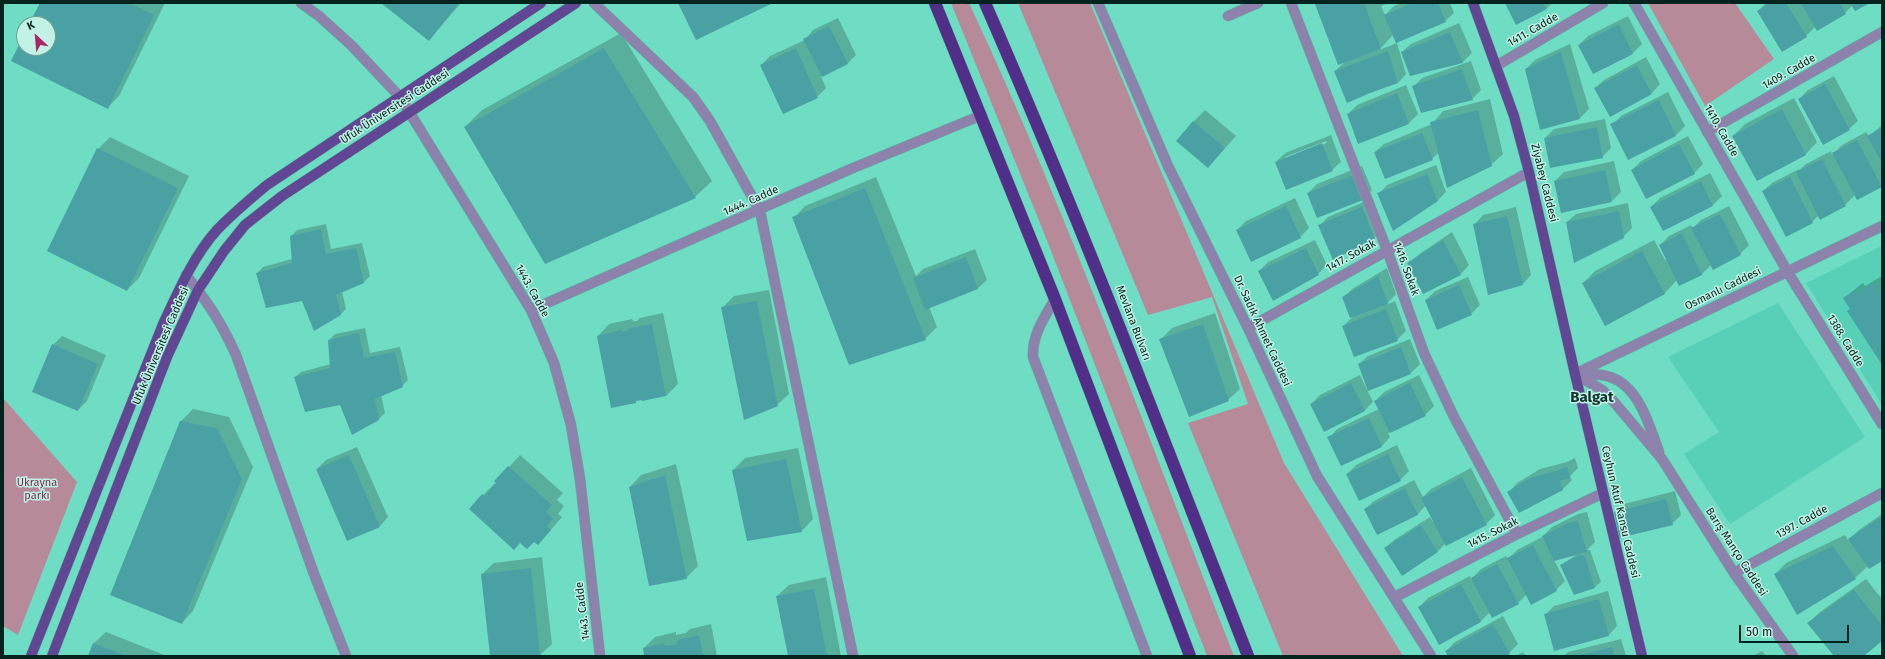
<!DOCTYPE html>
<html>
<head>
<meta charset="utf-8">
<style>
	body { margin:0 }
	#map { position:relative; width:1885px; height:659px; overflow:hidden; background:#6fdcc4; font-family:"Fira Sans",sans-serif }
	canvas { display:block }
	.frame { position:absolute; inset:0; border:4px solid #00231d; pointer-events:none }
	.north { position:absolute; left:16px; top:16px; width:40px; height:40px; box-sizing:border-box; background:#c1f2e5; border:1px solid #749f95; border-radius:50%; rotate:334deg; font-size:11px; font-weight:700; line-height:16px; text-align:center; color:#00231d }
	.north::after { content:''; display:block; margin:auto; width:14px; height:18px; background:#ae2566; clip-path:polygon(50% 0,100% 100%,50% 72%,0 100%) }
	.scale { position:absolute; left:1739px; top:625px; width:110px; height:18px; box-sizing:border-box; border:2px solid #00231d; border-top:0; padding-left:5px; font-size:12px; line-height:14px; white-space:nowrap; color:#00231d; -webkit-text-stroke:3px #c1f2e5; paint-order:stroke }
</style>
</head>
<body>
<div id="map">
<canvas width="1885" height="659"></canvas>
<div class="frame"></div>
<div class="north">K</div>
<div class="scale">50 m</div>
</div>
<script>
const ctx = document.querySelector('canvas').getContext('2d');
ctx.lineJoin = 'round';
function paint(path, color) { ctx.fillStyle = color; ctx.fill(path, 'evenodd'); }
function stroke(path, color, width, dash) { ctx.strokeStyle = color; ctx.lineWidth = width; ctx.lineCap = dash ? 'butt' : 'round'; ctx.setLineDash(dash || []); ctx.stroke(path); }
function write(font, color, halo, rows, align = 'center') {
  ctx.font = font + ' "Fira Sans",sans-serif'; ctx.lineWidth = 3; ctx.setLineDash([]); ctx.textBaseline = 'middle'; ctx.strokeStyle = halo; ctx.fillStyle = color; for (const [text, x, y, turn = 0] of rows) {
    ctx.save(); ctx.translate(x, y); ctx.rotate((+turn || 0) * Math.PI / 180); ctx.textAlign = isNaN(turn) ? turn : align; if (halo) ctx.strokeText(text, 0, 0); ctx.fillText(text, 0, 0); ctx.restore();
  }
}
paint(new Path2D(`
	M1882,246V405L1806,283Z
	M1778,303L1865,437L1730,524L1684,454L1719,432L1668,357Z`), '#57d0b7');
paint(new Path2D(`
	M951,3H969C1069,216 1148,438 1234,656H1207L1048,243Z
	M1018,3H1090L1284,463L1403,656H1283L1188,423L1248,404L1212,297L1148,315Z
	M1648,3H1735L1774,59L1705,106Z
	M3,398L77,482L18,635L3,626Z`), '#b78a99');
paint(new Path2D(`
	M41,3H165L119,96L108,107L12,61L24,37V48H48V24H31Z
	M383,3H461L429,40Z
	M1318,3H1389L1381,6L1385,15L1394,6L1402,3H1450L1454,13L1445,21L1396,43L1393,35L1379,50L1397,43L1406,74L1398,83L1335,71L1345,62L1316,5Z
	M1506,3H1552L1546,9Z
	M1766,3H1868L1853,5L1845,13L1817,29L1816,26L1806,36L1758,11Z
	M1628,16L1642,44L1633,53L1593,73L1579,45L1588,36Z
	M838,18L856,55L847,64L821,76L826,88L817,97L761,65L770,56L805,40L813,30Z
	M1459,23L1472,53L1462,63L1402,52L1411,44Z
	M621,33L712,181L695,197L465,127L482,110Z
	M1570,44L1589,109L1580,118L1541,129L1526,69L1535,60Z
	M1646,57L1660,84L1652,93L1595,88L1604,80Z
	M1471,61L1481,90L1472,99L1413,87L1422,78Z
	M1834,76L1858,121L1849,129L1799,99L1808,90Z
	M1406,85L1418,114L1409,123L1359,142L1348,114L1357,105Z
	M1668,92L1685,126L1676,135L1629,159L1612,125L1621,116Z
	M1794,98L1817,142L1806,154L1757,180L1733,136L1745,124Z
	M1490,99L1503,154L1491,165L1439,152L1432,159L1375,152L1384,144L1432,124L1443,111Z
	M1205,110L1236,136L1208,167L1193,122Z
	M1605,119L1611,148L1602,157L1545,138L1554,129Z
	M1882,125V186L1857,199L1855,195L1845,205L1819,215L1812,222L1763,191L1772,183L1799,169V170L1806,164L1831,151L1832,155L1842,145L1866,132L1869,136Z
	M1331,135L1341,162L1332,170L1276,162L1285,153ZM1326,141L1327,143L1285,159V157Z
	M1688,136L1703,164L1694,173L1632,170L1641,161Z
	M110,137L189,176L139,278L127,290L48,251L98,149Z
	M1614,161L1621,192L1612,201L1555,181L1564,172Z
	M1436,165L1446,192L1437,201L1379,194L1387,185Z
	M1362,166L1372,190L1363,199L1308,193L1317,184Z
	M1710,173L1722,196L1713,205L1663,230L1651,207L1660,198Z
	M876,177L916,276L923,269L975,249L987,280L978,288L929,307L937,327L925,339L794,218L805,206Z
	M1295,198L1309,228L1300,237L1237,230L1246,221Z
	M1371,199L1383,229L1374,238L1320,225L1328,217Z
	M1628,203L1632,228L1623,237L1567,222L1576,214Z
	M1729,206L1749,245L1740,254L1711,265L1702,274L1679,285L1677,280L1665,293L1605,325L1583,283L1595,271L1654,240L1665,260L1667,259L1660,245L1669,236L1691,225L1693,228L1701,220Z
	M1516,207L1531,275L1523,284L1475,224L1483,215Z
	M326,224L331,249L362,243L370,276L364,282L342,291L346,309L340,315L302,299L257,273L263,267L292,259L291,236L297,230Z
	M1452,232L1469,265L1461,274L1409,263L1418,255Z
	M1315,240L1327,265L1318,274L1259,271L1268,262Z
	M1387,268L1396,294L1386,305L1395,301L1406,331L1397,340L1343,326L1355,315L1343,298L1352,289Z
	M1882,276V363L1844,298L1863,283L1865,286Z
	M1468,277L1480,305L1471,314L1426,300L1435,291Z
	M769,290L789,394L777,405L722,308L734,296Z
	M663,313L678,384L666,396L643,398L598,336L609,324L632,319L633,321H637L640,318Z
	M1215,313L1240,389L1228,400L1161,339L1172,328Z
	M365,328L370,353L400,347L408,380L402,386L381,395L385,413L379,419L341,404L295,377L301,372L331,364L329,340L335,334Z
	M62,336L106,355L87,401L78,410L53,345Z
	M1410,339L1420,364L1411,373L1369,390L1359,364L1368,356Z
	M1360,375L1373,402L1364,411L1311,404L1320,395Z
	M1419,375L1434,406L1425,415L1388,433L1390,437L1382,446L1342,465L1329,438L1337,429L1379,409L1375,401L1384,392Z
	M193,409L229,417L253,467L193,611L182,623L111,595L181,421Z
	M1397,445L1409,471L1400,480L1347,474L1356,465Z
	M357,447L388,517L380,526L317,469L326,460Z
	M798,448L813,519L802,531L733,470L745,458Z
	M520,455L563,493L557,500L564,506L558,514L562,517L549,532L483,495L495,483L496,485L509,467Z
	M1575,458L1578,468L1570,476L1572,480L1563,489L1509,492L1517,483L1540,469L1567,462Z
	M676,464L698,566L686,578L630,487L641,475Z
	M1471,468L1495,515L1486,524L1446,543L1438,551L1402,575L1385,548L1394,540L1430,517L1433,522L1434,521L1426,505L1418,514L1378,534L1365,509L1374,501L1414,480L1423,497L1431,489Z
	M1675,491L1681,515L1672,524L1615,513L1624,504Z
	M1587,512L1595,542L1587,550H1590L1601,582L1595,587L1574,594L1561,565L1576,555L1554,560L1565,581L1556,590L1527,594L1518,603L1490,612L1481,621L1419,607L1428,598L1470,576L1471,579L1481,569L1506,556L1508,559L1517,550L1542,537L1552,527L1578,514Z
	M1882,514V559L1868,566L1855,578L1775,574L1786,563L1845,535L1848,540L1859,530Z
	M542,557L552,644L540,655L491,656L482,574L494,563Z
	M826,577L841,656H789L777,596L789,585Z
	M1866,579L1882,599V640L1862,656H1835L1808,623L1820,612Z
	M1608,591L1617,626L1609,635L1545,615L1554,606Z
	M1503,616L1518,644L1509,653L1504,656H1449L1446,651L1455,642Z
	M711,624L717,656H645L644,648L655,637L676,632V635L686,633L690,629Z
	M106,632L167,656H89L94,643Z
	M1621,639L1626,656H1564L1568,652Z
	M1762,651L1766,656H1753Z
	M1523,652L1526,656H1516Z`), '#0003');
paint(new Path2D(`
	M40,3H129L154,15L108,109L11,61L24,35V48H48V24H29Z
	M381,3H459L429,41Z
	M678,3H773L696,40Z
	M1319,3H1364L1381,49L1338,65L1315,4Z
	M1412,3H1438L1446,22L1396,43L1384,15Z
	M1505,3H1543L1547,9L1516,25Z
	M1770,3H1786L1807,37L1782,52L1757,11Z
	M1801,3H1840L1846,14L1817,31Z
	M1850,3H1870L1855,11Z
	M1619,24L1633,54L1593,74L1578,45Z
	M829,26L848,64L822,77L803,39Z
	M1450,32L1463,63L1410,76L1401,52Z
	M604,48L696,198L545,264L464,127Z
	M796,48L818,98L783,114L760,65Z
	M1388,51L1398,83L1370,93L1347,103L1334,71Z
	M1561,52L1580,119L1540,130L1525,69Z
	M1637,65L1652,94L1610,117L1594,88Z
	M1462,69L1473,100L1421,113L1412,86Z
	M1825,84L1850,130L1823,145L1798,99Z
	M1397,93L1409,124L1358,144L1347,114Z
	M1659,100L1676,136L1628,160L1610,124Z
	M1782,109L1806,155L1757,181L1732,136Z
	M1478,110L1492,166L1447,188L1430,122Z
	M1193,121L1225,148L1208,168L1176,141Z
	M1597,127L1603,158L1550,168L1544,138Z
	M1882,128V163L1867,136Z
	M1422,133L1433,160L1385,179L1374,152Z
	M1857,140L1882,187L1857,200L1832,153Z
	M1322,143L1333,171L1286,190L1275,162Z
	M1679,144L1695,174L1646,199L1631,170Z
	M97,148L178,188L127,291L47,251Z
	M1822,159L1846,206L1820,220L1796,172Z
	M1605,170L1612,202L1561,213L1554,181Z
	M1427,174L1438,201L1393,231L1377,193Z
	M1353,175L1363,200L1317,218L1307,193Z
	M1790,177L1813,223L1786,237L1762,191Z
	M1701,181L1713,206L1663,231L1650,207Z
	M865,188L926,340L849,365L792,217Z
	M1286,206L1301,238L1251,262L1236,230Z
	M1362,207L1375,239L1333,260L1318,225Z
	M1619,211L1624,238L1574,263L1566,222Z
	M1720,214L1741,255L1713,270L1691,228Z
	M1507,216L1523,285L1488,295L1473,224Z
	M321,229L326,254L356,248L364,283L336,295L341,315L314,331L302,301L266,308L256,273L292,263L290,236Z
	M1682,233L1702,275L1679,286L1659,245Z
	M1443,240L1461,275L1423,294L1407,263Z
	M1306,248L1319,275L1273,301L1258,271Z
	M1642,251L1665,294L1605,326L1582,283Z
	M966,257L978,289L925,310L913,278Z
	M1378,276L1388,304L1350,318L1342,297Z
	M1873,283L1882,297V365L1847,311L1850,309L1843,298L1854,291L1856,294Z
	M1459,285L1472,315L1437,330L1425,300Z
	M757,301L778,406L744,420L721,307Z
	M1386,309L1398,341L1354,357L1342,326Z
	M652,324L666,396L642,401V400L636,401V403L611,408L597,336L621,330L622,332L628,331L627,329Z
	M1203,324L1229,401L1189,417L1159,339Z
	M359,333L364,358L395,352L403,387L375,399L379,420L352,435L340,405L305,412L294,377L330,368L328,340Z
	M52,344L98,364L78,411L32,392Z
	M1401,347L1411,374L1368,391L1358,364Z
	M1351,383L1365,411L1324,432L1310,404Z
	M1410,383L1426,416L1390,433L1374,401Z
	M1369,418L1382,447L1341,466L1327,437Z
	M180,421L217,428L242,479L182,624L110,595Z
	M1388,454L1401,481L1359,501L1346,474Z
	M349,455L380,527L347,541L316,469Z
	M786,459L802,532L747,541L732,470Z
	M508,466L552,505L546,512L553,518L547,526L551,530L538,545L534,542L527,549L520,543L514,550L469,509L482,494L485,496L496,483L494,481Z
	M1567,466L1570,478L1560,481L1563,490L1519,513L1507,492L1530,478L1557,471Z
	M665,475L687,579L649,586L629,487Z
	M1462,477L1487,525L1446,546L1421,498Z
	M1405,488L1418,515L1377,535L1364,509Z
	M1666,499L1673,525L1619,538L1614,512Z
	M1882,516V561L1869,569L1848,539Z
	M1578,521L1587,552L1554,561L1542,536L1568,523Z
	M1421,525L1438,552L1402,576L1384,548Z
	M1533,545L1557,591L1531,605L1507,558Z
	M1833,546L1856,579L1797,615L1774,574Z
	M1579,555L1585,556L1595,588L1574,595L1560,565Z
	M1497,564L1519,604L1492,618L1471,578Z
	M531,568L540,656H490L481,574Z
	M1461,584L1481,622L1439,645L1418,607Z
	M814,589L827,656H788L776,596Z
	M1854,590L1882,625V641L1864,656H1834L1807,623Z
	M1599,599L1609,636L1554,651L1544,614Z
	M1493,624L1510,654L1506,656H1448L1445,651Z
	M699,635L703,656H644L643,648L664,643L665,646L678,644L677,640Z
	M93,643L126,656H88Z
	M1612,647L1615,656H1579V655Z`), '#4aa1a3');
const minor = new Path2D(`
	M301,3L319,16L351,45L400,97L531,310L554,363L571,425L580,479L600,656
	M594,3L693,97L710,121L760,211L853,656
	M1098,3L1168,166L1248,328L1317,476L1431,656
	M1291,3L1387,250L1424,353L1454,417L1517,534
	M1634,3L1787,271L1882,424
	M1228,16L1258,3
	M1496,66L1603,3
	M1707,132L1882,32
	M186,275C209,304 221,322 236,355L314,574L346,656
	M1055,299C1044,318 1032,335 1033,357L1147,656
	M531,310L853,168L982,115
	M1248,328L1529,172
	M1575,374L1602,390L1614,402L1662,459L1734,573L1793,656
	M1575,374L1882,226
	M1577,374C1587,374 1600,373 1610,377C1639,386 1650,427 1659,452
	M1734,573L1882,493
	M1395,597L1517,534L1603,493`);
const major = new Path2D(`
	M1473,3L1514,116L1529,172L1575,374L1642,656
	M31,656L163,324C178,292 193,257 216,231C232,214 249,200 267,185L541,3
	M52,656L167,357L198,290L224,251L245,225L282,196L576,3`);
const highway = new Path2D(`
	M935,3L1055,299L1190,656
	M985,3C1079,218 1163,437 1248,656`);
stroke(minor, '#59b7a3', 11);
stroke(major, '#59b7a3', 11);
stroke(highway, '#59b7a3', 13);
stroke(minor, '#8d82ac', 10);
stroke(major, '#614693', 10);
stroke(highway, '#512f88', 12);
write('11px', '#00231d', '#c1f2e5', [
	["1411. Cadde",1533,30,-30],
	["1409. Cadde",1789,72,-30],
	["Ufuk Üniversitesi Caddesi",395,107,-33],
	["1410. Cadde",1721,131,60],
	["Ziyabey Caddesi",1544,183,76],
	["1444. Cadde",751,201,-24],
	["1417. Sokak",1351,256,-29],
	["1416. Sokak",1406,269,70],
	["Osmanlı Caddesi",1723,289,-26],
	["1443. Cadde",532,291,61],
	["Mevlana Bulvarı",1133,323,69],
	["Dr. Sadık Ahmet Caddesi",1262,331,65],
	["1388. Cadde",1845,341,58],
	["Ufuk Üniversitesi Caddesi",161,346,-67],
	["Ceyhun Atuf Kansu Caddesi",1620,512,77],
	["1397. Cadde",1802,522,-29],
	["1415. Sokak",1493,533,-27],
	["Barış Manço Caddesi",1736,552,57],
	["1443. Cadde",583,611,-97]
]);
write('11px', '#7a2d4d', '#c1f2e5', [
	["Ukrayna",37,483],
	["parkı",37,496]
]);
write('bold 15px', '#10332c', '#c1f2e5', [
	["Balgat",1592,398]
]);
</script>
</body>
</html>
